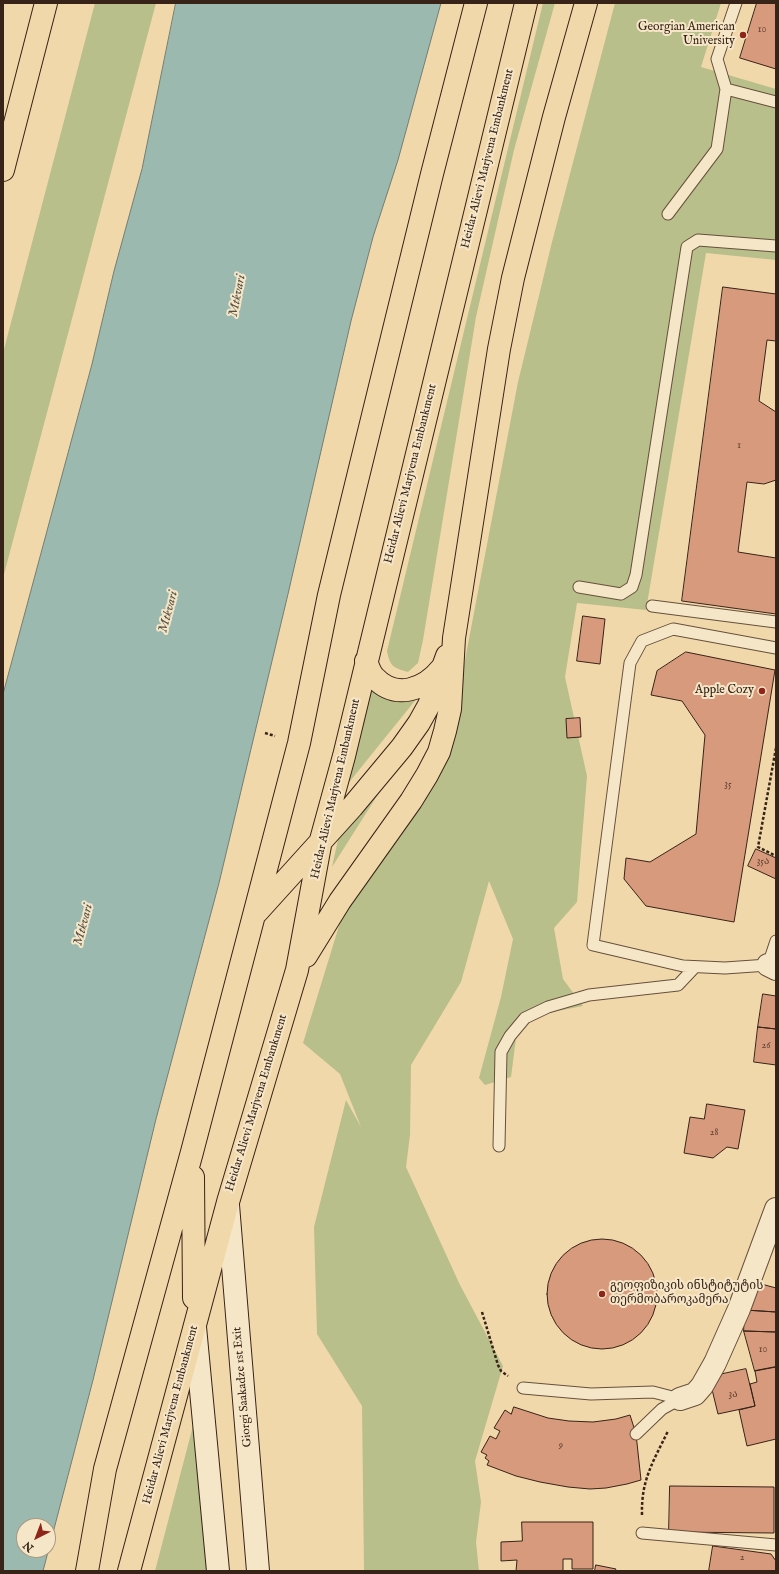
<!DOCTYPE html>
<html>
<head>
<meta charset="utf-8">
<style>
	body { margin:0 }
	#map { position:relative; width:779px; height:1574px; overflow:hidden; background:#f1d8aa; font-family:"IM FELL English",serif }
	canvas { display:block }
	.frame { position:absolute; inset:0; border:4px solid #372318; pointer-events:none }
	.north { position:absolute; left:16px; top:1518px; width:40px; height:40px; box-sizing:border-box; background:#f6e6c8; border:1px solid #aa9882; border-radius:50%; rotate:222deg; font-size:11px; font-weight:700; line-height:16px; text-align:center; color:#372318 }
	.north::after { content:''; display:block; margin:auto; width:14px; height:18px; background:#8f2418; clip-path:polygon(50% 0,100% 100%,50% 72%,0 100%) }
</style>
</head>
<body>
<div id="map">
<canvas width="779" height="1574"></canvas>
<div class="frame"></div>
<div class="north">N</div>
</div>
<script>
const ctx = document.querySelector('canvas').getContext('2d');
ctx.lineJoin = 'round';
function paint(path, color) { ctx.fillStyle = color; ctx.fill(path, 'evenodd'); }
function stroke(path, color, width, dash) { ctx.strokeStyle = color; ctx.lineWidth = width; ctx.lineCap = dash ? 'butt' : 'round'; ctx.setLineDash(dash || []); ctx.stroke(path); }
function write(font, color, halo, rows, align = 'center') {
  ctx.font = font + ' "IM FELL English","Noto Serif Georgian",serif'; ctx.lineWidth = 4; ctx.setLineDash([]); ctx.textBaseline = 'middle'; ctx.strokeStyle = halo; ctx.fillStyle = color; for (const [text, x, y, turn = 0] of rows) {
    ctx.save(); ctx.translate(x, y); ctx.rotate((+turn || 0) * Math.PI / 180); ctx.textAlign = isNaN(turn) ? turn : align; if (halo) ctx.strokeText(text, 0, 0); ctx.fillText(text, 0, 0); ctx.restore();
  }
}
paint(new Path2D(`
	M95,3H156L3,578V353Z
	M543,3H555L514,150L476,317L423,640L418,663L408,672C394,668 390,667 387,651Z
	M615,3H721L701,67L776,89V260L706,253L646,610L577,603L565,677L587,776L577,902L554,928L563,979L583,1006L532,1016L516,1038L511,1077L485,1085L479,1078L501,997L513,939L489,881L461,982L411,1065L410,1135L406,1167L460,1285L503,1366L475,1461L481,1502L476,1542L479,1571H364L362,1406L317,1334L314,1227L346,1100L361,1127L340,1074L303,1043L347,900L456,707L518,382L552,242Z
	M369,680L422,692L338,796Z
	M403,755L332,867L339,835Z
	M193,1426L208,1571H155Z`), '#b8bf8a');
const water = new Path2D(`
	M176,3H441L398,160L373,237L351,321L288,594L219,883L156,1119L93,1380L43,1571H3V694L92,364L114,271L142,169ZM24,1526H48V1550H24Z`);
paint(water, '#9bb9af');
stroke(water, '#737d73', 1);
const building = new Path2D(`
	M757,3H776V69L740,58Z
	M723,287L776,294V341L767,340L759,401L776,412V480L764,484L747,482L738,552L776,558V614L682,601Z
	M583,616L605,619L600,664L577,661Z
	M686,652L775,670L734,922L646,906L624,879L626,858L650,862L696,834L705,735L682,701L651,695L657,671Z
	M580,718L581,737L567,738L566,719Z
	M756,849L776,858V879L748,866Z
	M763,994L776,996V1029L758,1027Z
	M758,1027L776,1029V1065L754,1062Z
	M707,1104L745,1110L738,1149L727,1147L713,1158L684,1153L690,1117L704,1119Z
	M547 1294a55 55 0 1 1 110 0a55 55 0 1 1-110 0Z
	M754,1282L776,1288V1312L745,1310Z
	M745,1310L776,1312V1332L744,1331Z
	M744,1331L776,1332V1367L755,1371Z
	M776,1367V1439L747,1446L739,1410L755,1406L750,1384L757,1382L755,1371Z
	M746,1369L755,1406L718,1414L709,1377Z
	M514,1407L548,1418L569,1421L593,1422L616,1419L630,1415L636,1434L641,1480L627,1484L606,1488L590,1489L568,1487L540,1482L516,1476L487,1465L489,1461L485,1458L487,1455L481,1452L490,1436L496,1439L500,1431L494,1428L505,1410L511,1414Z
	M670,1486L774,1487V1533L669,1532Z
	M522,1522H593V1569H572V1559H563V1571H516L517,1560L501,1561V1542L522,1541Z
	M713,1546L771,1554L776,1561V1571H709Z
	M596,1565L616,1569L615,1571H595Z`);
paint(building, '#d79a7d');
stroke(building, '#372318', 1);
const lane = new Path2D(`
	M726,89L776,102
	M668,214L717,149L726,89L717,59L736,3
	M579,587L621,594L632,587L636,575L687,247L698,240L776,246
	M652,606L776,622
	M776,648L673,629L642,641L630,663L593,945L683,966L725,968L768,965L776,941
	M499,1146L501,1052L510,1036L525,1018L548,1007L589,995L678,985L695,967
	M523,1388L591,1394L653,1392L680,1399
	M636,1434L662,1409L680,1399
	M642,1533L776,1545`);
const street = new Path2D(`
	M768,965L776,969
	M680,1399L695,1394L702,1386L715,1363L739,1309L776,1209`);
const secondary = new Path2D(`
	M228,1205L258,1571
	M195,1327L218,1571`);
const primary = new Path2D(`
	M3,170L46,3`);
const highway = new Path2D(`
	M366,661C368,666 370,673 374,677C396,701 425,689 442,668
	M257,912L352,807L402,747L419,723L429,705L447,656
	M306,956L340,901L411,801L427,775L439,752L445,731L450,709L454,638L499,349L513,278L529,215L554,117L586,3
	M193,1177L194,1298
	M87,1571L105,1469L192,1152L299,743L329,595L432,174L476,3
	M129,1571L228,1202L297,970L321,840L344,756L526,3`);
stroke(lane, '#66503c', 13);
stroke(street, '#66503c', 24);
stroke(secondary, '#372318', 24);
stroke(primary, '#372318', 24);
stroke(highway, '#372318', 24);
stroke(new Path2D(`
	M265,733L275,736
	M776,748L758,847L776,856
	M482,1312L498,1365L501,1371L508,1376
	M642,1515C641,1480 653,1462 668,1431`), '#372318', 2.5, [3, 2]);
stroke(lane, '#f6e6c8', 11);
stroke(street, '#f6e6c8', 22);
stroke(secondary, '#f6e6c8', 22);
stroke(primary, '#f1d8aa', 22);
stroke(highway, '#f1d8aa', 22);
for (const [x, y, r, color] of [
	[743,35,4,"#8f2418"],
	[762,691,4,"#8f2418"],
	[602,1294,4,"#8f2418"]
]) { const dot = new Path2D(); dot.arc(x, y, r, 0, 2 * Math.PI); ctx.fillStyle = color; ctx.fill(dot); stroke(dot, '#f6e6c8', 1.5); }
write('10px', '#5f4131', null, [
	["10",762,30],
	["1",739,446],
	["35",728,785],
	["35ა",763,862],
	["26",766,1046],
	["28",714,1133],
	["10",763,1350],
	["3ა",733,1395],
	["9",561,1446],
	["2",742,1558]
]);
write('12px', '#372318', '#f6e6c8', [
	["Georgian American",735,28],
	["University",735,42],
	["Apple Cozy",754,691],
	["გეოფიზიკის ინსტიტუტის",610,1287,"left"],
	["თერმობაროკამერა",610,1301,"left"]
], 'right');
write('12px', '#372318', '#f6e6c8', [
	["Heidar Alievi Marjvena Embankment",488,159,-76],
	["Heidar Alievi Marjvena Embankment",411,474,-76],
	["Heidar Alievi Marjvena Embankment",336,789,-77],
	["Heidar Alievi Marjvena Embankment",257,1103,-73],
	["Giorgi Saakadze 1st Exit",243,1387,-95],
	["Heidar Alievi Marjvena Embankment",171,1415,-75]
]);
write('italic 13px', '#555045', '#f6e6c8', [
	["Mtkvari",238,296,-79],
	["Mtkvari",169,612,-75],
	["Mtkvari",84,925,-75]
]);
</script>
</body>
</html>
